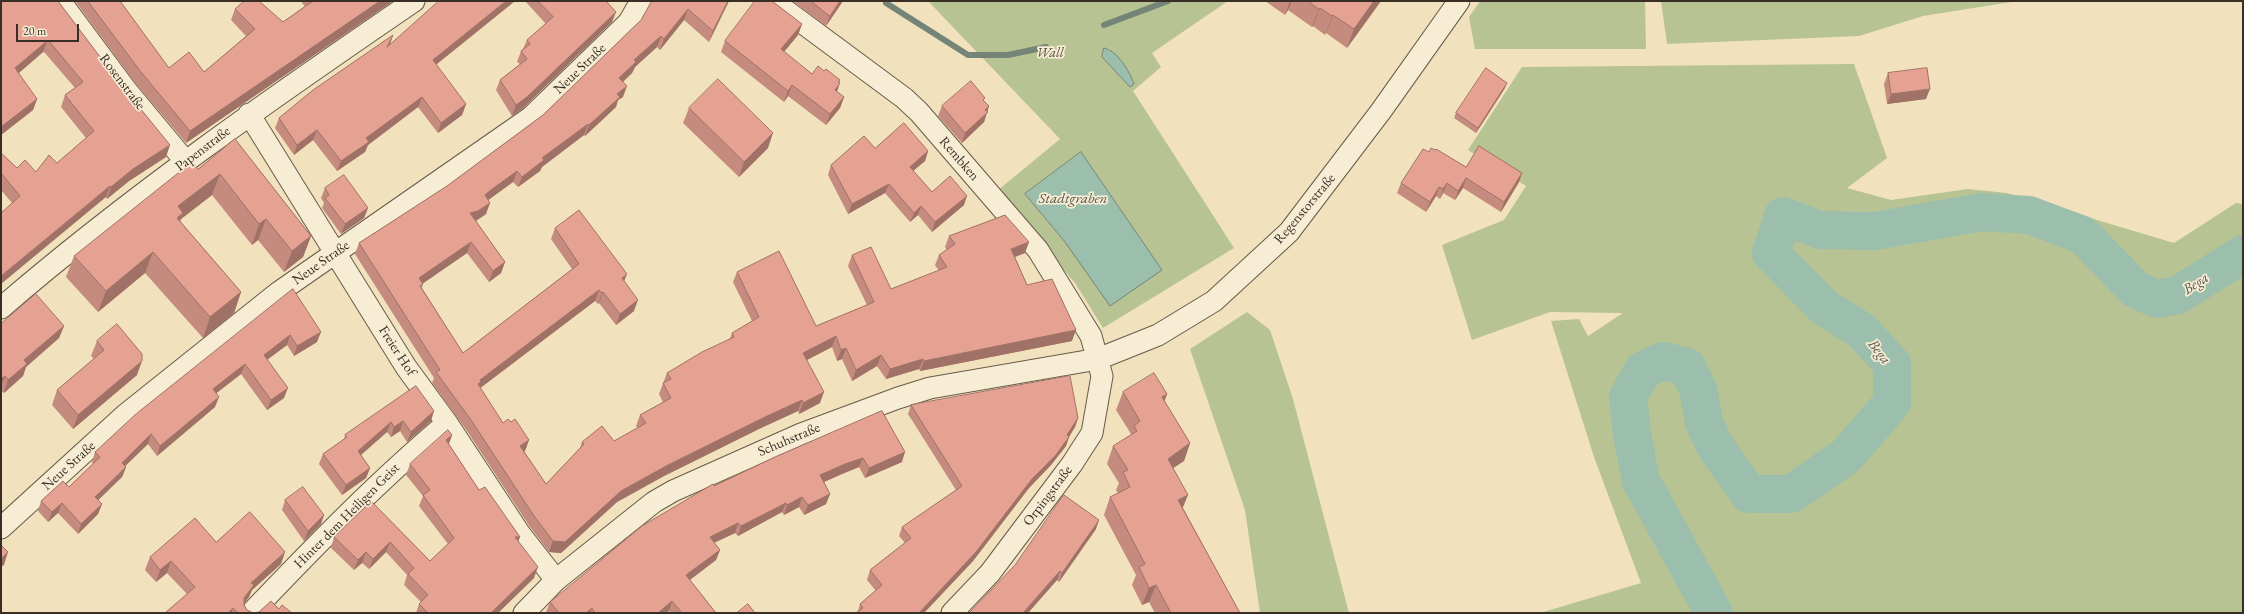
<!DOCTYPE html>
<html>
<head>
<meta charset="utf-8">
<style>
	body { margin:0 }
	#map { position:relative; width:2244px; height:614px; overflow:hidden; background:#f2e1bd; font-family:"EB Garamond",serif }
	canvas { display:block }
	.frame { position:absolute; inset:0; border:2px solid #382e25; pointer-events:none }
	.scale { position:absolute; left:16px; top:24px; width:63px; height:18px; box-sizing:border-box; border:2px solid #382e25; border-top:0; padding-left:5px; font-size:12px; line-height:14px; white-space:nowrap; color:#382e25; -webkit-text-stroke:3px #f7ecd4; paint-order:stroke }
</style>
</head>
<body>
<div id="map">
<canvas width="2244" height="614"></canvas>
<div class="frame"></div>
<div class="scale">20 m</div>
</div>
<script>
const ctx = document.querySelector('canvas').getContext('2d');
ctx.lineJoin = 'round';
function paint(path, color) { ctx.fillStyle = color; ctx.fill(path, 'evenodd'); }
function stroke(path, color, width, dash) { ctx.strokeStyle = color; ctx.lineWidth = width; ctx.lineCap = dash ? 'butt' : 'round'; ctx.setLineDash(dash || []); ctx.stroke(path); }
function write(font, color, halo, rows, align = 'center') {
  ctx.font = font + ' "EB Garamond",serif'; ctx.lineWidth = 3.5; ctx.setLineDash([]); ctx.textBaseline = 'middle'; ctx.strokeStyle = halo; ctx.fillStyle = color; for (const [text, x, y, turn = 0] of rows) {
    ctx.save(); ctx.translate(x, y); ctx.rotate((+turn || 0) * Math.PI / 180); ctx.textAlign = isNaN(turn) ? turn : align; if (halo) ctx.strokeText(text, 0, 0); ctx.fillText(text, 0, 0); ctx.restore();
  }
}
paint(new Path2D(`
	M928,1H1228L1152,53L1161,67L1133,91L1234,248L1103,328L1075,283L997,191L1060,139ZM1104,48L1110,49L1130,87L1102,57ZM1081,152L1162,270L1065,242L1025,194Z
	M1480,1H1645L1646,49H1475L1469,17Z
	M1661,1H2018L1923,16L1859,36L1667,44Z
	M1854,64L1887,158L1847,188L1891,200L1968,189L2007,193L2174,243L2236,203L2243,204V613H1540L1641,583L1594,457L1551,321L1579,319L1588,336L1623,313L1550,312L1472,340L1442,245L1504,220L1526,186L1468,150L1522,67Z
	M1247,312L1270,330L1293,399L1349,613H1260L1245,510L1190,349Z`), '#b7c393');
const water = new Path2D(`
	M1104,48C1117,50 1130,72 1134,84L1130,87L1102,57Z
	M1081,152L1162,270L1110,306L1065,242L1025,194Z`);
paint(water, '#9cbeac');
stroke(water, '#748476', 1);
stroke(new Path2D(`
	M886,3L968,55H1008L1046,47
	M1104,25L1168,1`), '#748476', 6);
stroke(new Path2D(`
	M1714,613L1641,481L1632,434L1628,397L1643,370L1663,361L1687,367L1698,389L1704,422L1715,446L1749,494H1791L1846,456L1892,403V364L1862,331L1824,307L1771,253L1783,216L1820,230L1875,231L1982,212L2029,215L2083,235L2135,289L2157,299L2178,295L2243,254`), '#9cbeac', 38);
const street = new Path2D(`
	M60,1L127,91L186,162
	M773,1L904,98L919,112L1038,250L1091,336L1102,376L1092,433L1072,464L990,573L952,613
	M249,114L406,367L447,423L520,534L556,580
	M1,308C131,196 272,98 414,1
	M1,528L125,415L279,292L531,117L629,22L641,1
	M251,613C314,547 377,482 447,423
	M524,613L556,580L654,502L673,491L801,434L898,398L930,388L1098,359L1158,335L1214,301L1289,232L1381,111L1459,1`);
stroke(street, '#665b4b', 23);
stroke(street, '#f7ecd4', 21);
paint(new Path2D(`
	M1,1H58L166,157L129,181L107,199L106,197L12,203L1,190V153L17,168L36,172L57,163L86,138L61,107L65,95L75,88L45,53L43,52L18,73L37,99L33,110L1,135Z
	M75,1H120L169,68L204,72L246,36L231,20L235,9L283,22L305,6L302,3V1H393L186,143L136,84Z
	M515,1L436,65L466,104L462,115L438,133L418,107L368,145L365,152L337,171L313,140L294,155L275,128L279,118L390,44Z
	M525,1H606L612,22L523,108L512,116L496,90L500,80L520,64L517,62L521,51L523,49L527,40L546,24Z
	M652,1H729L709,42L684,20L660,50L657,47L635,67L632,73L623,82V97L618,100L616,107L585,136L584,135L542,167L540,171L518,187L513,182L488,200L486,214L476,221L505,262L501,273L489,282L467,253L423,283L422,288L463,353L572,269L551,239L555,228L624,281L634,311L616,325L599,303L598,304L595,301L480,388L503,423L511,422L529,440L525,451H524L546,484L580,448L582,442L614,441L638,428L636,426L640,415L663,402L659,394L667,373L730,339L732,333L752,321L733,282L737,272L816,326L867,305L848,266L852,255L891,289L939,271L935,265L939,255L947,250L945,247L949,236L1025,253L1015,257L1027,285L1072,341L920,371L919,369L886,379L877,366L852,381L842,359L837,361L832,347L807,360L820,403L799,414L798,411L761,428L664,476L617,502L561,553L549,552L530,527L467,431L432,383L434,378L355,254L359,243L447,186L543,115L641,20Z
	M793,1H843L826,26Z
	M1265,1H1381L1347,48L1326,33L1325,35L1313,26L1312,27L1288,10L1285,15Z
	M802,24L798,35L784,52L812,74L839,82L837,92L844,97L840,108L826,125L788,96L784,102L721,52L725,41Z
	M1888,73L1926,99L1887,104L1884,84Z
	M1505,88L1476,133L1454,118L1456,113Z
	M984,101L989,106L984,122L962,143L938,116L942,106Z
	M689,108L768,148L739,177L683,123Z
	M235,139L311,236L303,257L284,272L258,240L252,245L212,195L181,219L180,221L241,292L234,313L203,338L145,273L98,312L66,277L74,256L198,169Z
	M875,148L928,151L925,161L913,171L932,192L964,205L932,232L918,215L910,222L885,193L848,214L828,175L831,165Z
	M1466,167L1522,173L1519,182L1501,212L1463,188L1455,200L1443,193L1440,199L1436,196L1426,212L1397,193L1401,183Z
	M325,188L368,208L364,218L341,234L322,208L324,203L321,198Z
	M293,289L317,342L294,356L287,345L267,360L284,398L267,410L241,374L216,393L215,407L157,456L148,444L125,466L126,467L122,477L98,500L102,504L98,514L78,534L58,513L48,522L38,511L41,501L69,487L93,464L92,462L95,452Z
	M1,324L64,326L59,338L26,367L23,376L4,393L1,390Z
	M97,341L137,375L73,429L52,405L57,390L94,359L91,356Z
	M416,386L431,421L407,442L400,431L391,437L387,432L361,455L370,468L366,478L342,495L319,464L323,454L344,439L345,435Z
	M1123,392L1167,394L1164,401L1190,443L1184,461L1173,468L1183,508L1240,613H1155L1149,602L1142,605L1132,585L1136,575L1104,515L1110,497L1118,493L1116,490L1119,483L1107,464L1113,446L1131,435V434L1116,410Z
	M911,405L1078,418L1075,427L1069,437L1066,446L1051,465L1029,488L973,561L924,613H856L858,611L860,604L876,591L867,580L870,570L905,543L899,536L902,527L956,490L908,414Z
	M882,411L902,462L865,478L859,467L842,474L824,482L830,494L826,504L804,515L799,507L784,515L782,512L738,536L735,533L714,543L720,550L716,560L690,580L716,613H671L669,611L666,613H547L546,612L550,602L714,486Z
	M452,435L449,444L479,490L518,541L534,578L498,613H416L419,604L421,602L404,585L407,575L386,552L369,569L362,563L354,570L331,548L334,537L371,501L430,561L448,544L419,506L423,496L406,475L410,464Z
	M285,500L321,524L304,541L282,510Z
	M1096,529L1059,582L1057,580L1028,613H969Z
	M216,542L281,564L252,590L249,597L244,604L247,610L253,613L259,612L279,609L292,613H165L187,594L167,573L156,582L145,570L150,557Z`), '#c58b7e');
paint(new Path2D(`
	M380,1H393L186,143L190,131Z
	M506,1H515L429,70L433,60Z
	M728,1H729L709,42L713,31Z
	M840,1H843L826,26L830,16Z
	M1290,1H1292L1288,10L1285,15Z
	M1374,1H1381L1347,48L1354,29Z
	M1320,8L1313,26L1312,27L1319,9Z
	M688,9L684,20L660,50L664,39Z
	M616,12L612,22L523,108L512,116L516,105Z
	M1333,15L1326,33L1325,35L1332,16Z
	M802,24L798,35L777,60L781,49Z
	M393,35L390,45L387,47Z
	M661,36L657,47L635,67L632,73L615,89L619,78L634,60Z
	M47,41L43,52L11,80L15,68Z
	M840,80L837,88L840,83L836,94L831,101L838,82Z
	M1507,83L1505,88L1476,133L1478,128Z
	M792,85L788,96L784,102L788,91Z
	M627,86L623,97L618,100L616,107L585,136L589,125L617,94Z
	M1930,89L1926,99L1887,104L1891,94Z
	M422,97L418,107L368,145L365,152L337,171L341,161L366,138Z
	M844,97L840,108L826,125L830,114Z
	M37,99L33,110L1,135V127Z
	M466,104L462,115L438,133L441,123Z
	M989,106L984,122L962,143L965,133L985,110Z
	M588,124L584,135L542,167L540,171L518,187L522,177L542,158Z
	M317,130L313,140L294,155L297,145Z
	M773,133L768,148L739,177L744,162Z
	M170,145L166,157L129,181L107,199L111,187L133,169Z
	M928,151L925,161L907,176L910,167Z
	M517,171L513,182L487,201L485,195L491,190Z
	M1522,173L1519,182L1501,212L1504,202Z
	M220,174L212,195L181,219L175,234L178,206Z
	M1466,178L1463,188L1455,200L1458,191Z
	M1447,183L1443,193L1440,199L1443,189Z
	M889,184L885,193L848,214L852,204Z
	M110,186L106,197L1,284V276Z
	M1439,187L1436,196L1426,212L1430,202Z
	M967,196L964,205L932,232L935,222Z
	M490,203L486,214L474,222L470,213Z
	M921,206L918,215L910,222L914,213Z
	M368,208L364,218L341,234L345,224Z
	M266,219L258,240L252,245L259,224Z
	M311,236L303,257L284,272L292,251Z
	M471,242L467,253L415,289L419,278Z
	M1029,242L1025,253L1007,260L1011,249Z
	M153,252L145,273L98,312L106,291Z
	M505,262L501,273L489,282L493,271Z
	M627,274L623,284L622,278Z
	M599,290L595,301L479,389L474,395L480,380Z
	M241,292L234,313L203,338L210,317Z
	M603,292L599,303L598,304L602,293Z
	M638,300L634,311L616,325L620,314Z
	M64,326L59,338L26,367L23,376L4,393L8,380L24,360Z
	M1076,330L1072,341L920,371L924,361Z
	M321,332L317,342L294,356L297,346Z
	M290,335L287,345L260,365L264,355Z
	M836,336L832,347L799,364L803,353Z
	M846,348L842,359L837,361L841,350Z
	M881,355L877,366L852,381L856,370Z
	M923,359L919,369L886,379L890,369Z
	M142,361L137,375L73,429L78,415Z
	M245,364L241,374L209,399L213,389Z
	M5,376L1,386V379Z
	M288,388L284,398L267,410L271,400Z
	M824,392L820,403L799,414L803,403Z
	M1167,394L1161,412L1162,397Z
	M219,397L215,407L157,456L160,446Z
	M802,400L798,411L761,428L664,476L617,502L561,553L549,552L553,541L621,491L668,465L765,417Z
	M434,411L431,421L407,442L411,432Z
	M1078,418L1075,427L1065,443L1069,437L1066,446L1051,465L1029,488L973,561L924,613H919L1032,479L1067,435Z
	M403,421L400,431L391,437L394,427Z
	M391,422L387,432L354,461L358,451Z
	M151,434L148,444L118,473L122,463Z
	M452,435L448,446L446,440Z
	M529,440L525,451L516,457L520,446Z
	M1190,443L1184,461L1161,476L1168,459Z
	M905,452L902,462L865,478L869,468Z
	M863,458L859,467L842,474L817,485L820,475L845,464Z
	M126,467L122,477L91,507L95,497Z
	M370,468L366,478L342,495L346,485Z
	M830,494L826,504L804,515L808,505Z
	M1188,495L1181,512L1178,500Z
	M802,497L799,507L784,515L787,505Z
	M62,503L58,513L48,522L52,512Z
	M786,503L782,512L738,536L741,526Z
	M102,504L98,514L78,534L81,524Z
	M324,515L321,524L304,541L308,531Z
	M1099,520L1096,529L1059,582L1062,573Z
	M738,523L735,533L707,546L710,537Z
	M515,537H520L516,548Z
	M390,542L386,552L369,569L373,559Z
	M720,550L716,560L683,585L686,575Z
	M8,552L4,565L1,567V559Z
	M285,552L281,564L252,590L249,597L239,610L244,598L251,583Z
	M366,552L362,563L354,570L358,560Z
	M171,561L167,573L156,582L160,570Z
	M538,567L534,578L498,613H491Z
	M1060,571L1057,580L1028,613H1023Z
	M1156,585L1149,602L1142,605L1149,588Z
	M672,601L669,611L666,613H658Z
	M233,608L231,613H228Z
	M592,608L590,613H586Z`), '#a07166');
const building = new Path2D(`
	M1,1H58L122,86L170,145L133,169L111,187L110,186L1,276V213L20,196L1,173V153L17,168L25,160L36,172L49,155L57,163L94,131L65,95L83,82L49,41H47L15,68L37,99L1,127Z
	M88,1H120L169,68L189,52L204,72L255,29L235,9L244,1H259L283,22L313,1H380L190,131L141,72Z
	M439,1H506L433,60L466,104L441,123L422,97L366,138L369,142L341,161L317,130L297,145L279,118L313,90L393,35L387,47Z
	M538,1H606L616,12L527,97L516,105L500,80L527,59L521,51L530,44L527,40L553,17Z
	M652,1H728L713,31L688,9L664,39L661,36L634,60L636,62L619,78L627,86L617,94L620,97L589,125L588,124L542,158L544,160L522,177L517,171L491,190L485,195L490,203L478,211L470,213L505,262L493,271L471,242L419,278L423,284L420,286L463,353L579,264L555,228L579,210L627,274L622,278L638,300L620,314L603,292L602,293L599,290L480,380L481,382L478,384L503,423L508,419L511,422L515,419L529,440L520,446L546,484L584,444L582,442L602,426L614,441L646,423L640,415L671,398L663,383L671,379L667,373L702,352L734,337L732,333L759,317L737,272L779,251L816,326L874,302L852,255L871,247L891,289L947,267L939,255L955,244L949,236L1005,215L1029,242L1011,249L1027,285L1052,279L1076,330L924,361L923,359L890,369L881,355L856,370L846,348L841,350L836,336L803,353L824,392L803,403L802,400L765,417L668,465L621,491L565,542L553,541L534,516L471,420L436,372L440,370L359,243L447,186L543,115L641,20Z
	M755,1H772L802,24L781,49L812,74L818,66L824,71L826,69L840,80L838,82L840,83L835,90L844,97L830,114L792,85L788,91L725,41Z
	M811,1H840L830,16Z
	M1308,1H1374L1354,29L1333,15L1332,16L1320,8L1319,9Z
	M1486,68L1507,83L1478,128L1456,113Z
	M1927,68L1930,89L1891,94L1888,73Z
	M718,79L773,133L744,162L689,108Z
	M971,81L985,98L983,100L989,106L985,110L988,112L965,133L942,106Z
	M904,123L928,151L910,167L932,192L950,176L967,196L935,222L921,206L914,213L889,184L852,204L831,165L864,136L875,148Z
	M235,139L311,236L292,251L266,219L259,224L220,174L178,206L183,213L177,218L241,292L210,317L153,252L106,291L74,256L192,162L198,169Z
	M1479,146L1522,173L1504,202L1466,178L1458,191L1447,183L1443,189L1439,187L1430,202L1401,183L1423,149L1429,152L1431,148L1435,150L1436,149L1466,167Z
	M344,175L368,208L345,224L325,198L329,195L325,188Z
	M293,289L321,332L297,346L290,335L264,355L288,388L271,400L245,364L213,389L219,397L160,446L151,434L122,463L126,467L95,497L102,504L81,524L62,503L52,512L41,501L63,481L69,487L100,457L95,452L136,414Z
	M36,294L64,326L24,360L27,364L8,380L5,376L1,379V324Z
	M117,324L142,354V361L78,415L57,390L104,350L97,341Z
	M1154,373L1167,394L1162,397L1190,443L1168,459L1188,495L1178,500L1240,613H1171L1156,585L1149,588L1139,567L1145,564L1110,497L1130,487L1123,472L1128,470L1113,446L1137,431L1134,426L1140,421L1123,392Z
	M1070,376L1078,418L1067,435L1069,437L1055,456L1032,479L976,552L919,613H856L863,608L860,604L882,585L870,570L911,538L902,527L962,486L911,405Z
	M416,386L434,411L411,432L403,421L394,427L391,422L358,451L370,468L346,485L323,454L347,437L345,435Z
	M882,411L905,452L869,468L863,458L845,464L820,475L830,494L808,505L802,497L787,505L786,503L741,526L738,523L710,537L720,550L686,575L716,613H682L672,601L658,613H595L592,608L586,613H559L550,602L642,526L713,484L714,486L775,457Z
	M448,430L452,435L446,440L479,490L485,487L520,537H515L538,567L491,613H428L419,604L428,595L408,574L414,568L390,542L373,559L366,552L358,560L334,537L371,501L430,561L454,538L423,495L430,490L410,464Z
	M303,487L324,515L308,531L285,500Z
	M1064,495L1099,520L1062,573L1060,571L1023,613H969L1015,565Z
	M250,512L285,552L251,583L254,585L244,598V605L247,610L253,613L259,612L271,601L279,609L282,605L292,613H238L233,608L228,613H165L195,587L171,561L160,570L150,557L195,518L216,542Z
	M1,545L8,552L1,559Z
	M748,604L755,613H737Z`);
paint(building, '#e5a292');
stroke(building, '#a07166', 1);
write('italic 14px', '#585340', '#f7ecd4', [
	["Wall",1050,53]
]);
write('14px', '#382e25', '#f7ecd4', [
	["Neue Straße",580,69,-44],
	["Rosenstraße",122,82,53],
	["Papenstraße",203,149,-37],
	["Rembken",959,159,49],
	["Regenstorstraße",1305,209,-50],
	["Neue Straße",321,263,-35],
	["Freier Hof",397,351,57],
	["Schuhstraße",789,440,-23],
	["Neue Straße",69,466,-42],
	["Orpingstraße",1048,496,-53],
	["Hinter dem Heiligen Geist",347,516,-45]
]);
write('italic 15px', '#515247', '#f7ecd4', [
	["Stadtgraben",1073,199],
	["Bega",2196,284,-33],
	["Bega",1879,352,52]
]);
</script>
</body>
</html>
